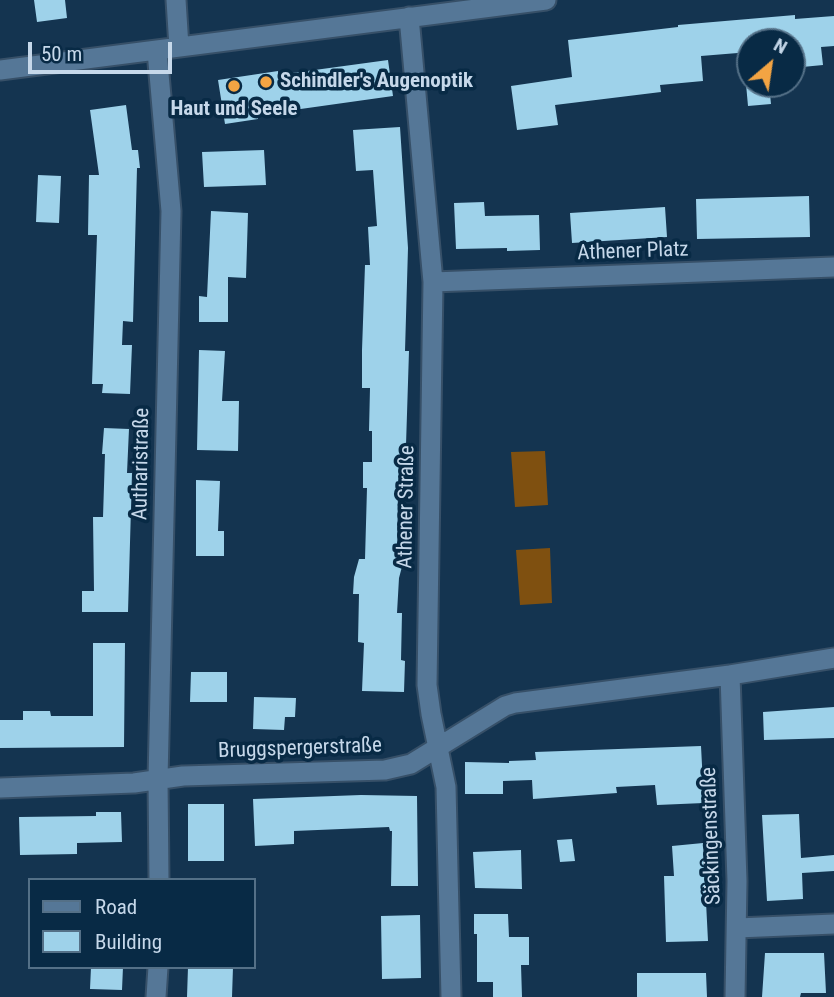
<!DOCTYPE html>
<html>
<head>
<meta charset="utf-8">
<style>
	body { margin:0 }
	#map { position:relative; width:834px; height:997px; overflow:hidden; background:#143450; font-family:"Roboto Condensed",sans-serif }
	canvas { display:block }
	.legend { position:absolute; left:28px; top:878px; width:228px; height:91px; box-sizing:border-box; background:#082a45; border:2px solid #547087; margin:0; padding:9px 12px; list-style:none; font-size:21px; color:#c6d8ea }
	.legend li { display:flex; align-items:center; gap:14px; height:35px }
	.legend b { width:35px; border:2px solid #547087 }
	.north { position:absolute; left:736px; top:28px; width:70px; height:70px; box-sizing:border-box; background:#082a45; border:2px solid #547087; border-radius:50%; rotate:29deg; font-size:19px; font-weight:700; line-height:28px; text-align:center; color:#c6d8ea }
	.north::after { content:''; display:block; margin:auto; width:24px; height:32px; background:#f3a443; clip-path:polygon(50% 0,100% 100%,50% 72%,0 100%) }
	.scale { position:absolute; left:28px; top:42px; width:144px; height:32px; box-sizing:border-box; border:4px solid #c6d8ea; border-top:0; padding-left:9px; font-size:21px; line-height:24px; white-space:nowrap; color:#c6d8ea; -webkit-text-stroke:5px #082a45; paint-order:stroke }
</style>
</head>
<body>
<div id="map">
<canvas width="834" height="997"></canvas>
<ul class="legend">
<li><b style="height:9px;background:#557797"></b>Road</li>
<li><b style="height:19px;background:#9ed2ea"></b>Building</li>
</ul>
<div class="north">N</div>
<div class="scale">50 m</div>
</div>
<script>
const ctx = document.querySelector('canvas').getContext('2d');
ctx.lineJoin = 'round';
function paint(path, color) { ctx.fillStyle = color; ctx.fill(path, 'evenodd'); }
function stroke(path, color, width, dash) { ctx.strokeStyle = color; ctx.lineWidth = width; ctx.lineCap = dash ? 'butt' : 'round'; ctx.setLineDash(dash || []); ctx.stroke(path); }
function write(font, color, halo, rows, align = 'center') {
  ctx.font = font + ' "Roboto Condensed",sans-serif'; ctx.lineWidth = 7; ctx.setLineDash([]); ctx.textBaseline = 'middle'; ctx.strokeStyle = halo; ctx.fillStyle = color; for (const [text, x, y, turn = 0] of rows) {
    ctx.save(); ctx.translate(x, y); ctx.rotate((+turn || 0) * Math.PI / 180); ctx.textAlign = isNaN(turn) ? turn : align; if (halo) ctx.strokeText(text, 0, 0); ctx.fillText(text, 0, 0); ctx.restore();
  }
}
paint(new Path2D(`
	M545,451L548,505L515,507L511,452Z
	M550,548L552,603L520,605L516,550Z`), '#7f5010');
paint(new Path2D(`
	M34,0H65L67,18L37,22Z
	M795,15V19L834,16V46L821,47L823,65L792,68V42H750V52L701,56L703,81L660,85L661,92L555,105L558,125L517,130L511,86L572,77L568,40L678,27V25Z
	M388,60L393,96L258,115V119L225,124L218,80L278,71V75Z
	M746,84H769L771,104L748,106Z
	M126,105L132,150H138L140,168H137L133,322L123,321L122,345H132L130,394L102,393L103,384H92L97,235H88L89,175H99L90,110Z
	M400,127L408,248L405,351H409L406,445L402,444V489H398L397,559H404L399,578L397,613H402L401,660L405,661L404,692L362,691L364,643L358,642L359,594H353L354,577L359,559H365L367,488H363V462H372V431H369L370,388H362V350L365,265H370L368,227L377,226L373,170L356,171L353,130Z
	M264,150L266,185L204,187L202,152Z
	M38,175L61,176L59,223L36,222Z
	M809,196L810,237L697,239L696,199Z
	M484,202L485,216L539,215L540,250L507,251V248L456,249L454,203Z
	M665,207L667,237L572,243L570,213Z
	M211,211L248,213L246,278L228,277V322H199V296L207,297Z
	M199,350L225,351L222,401H239L238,451L197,450Z
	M104,428L129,429L127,473H132L128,612H82V591H94L93,517H103L105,454H102Z
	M196,480L220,481L218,531H224V556H196Z
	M93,643H125L124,747L0,748V720H23V711H50L51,716H93Z
	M191,672H227V702H190Z
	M254,697L296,698L295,717H285L284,730L253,729Z
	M834,707V738L764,740L763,712Z
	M701,746L704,803L657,805L655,785L616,787L617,793L533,799L532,780L503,781V794H465V762L509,763V761L536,760L535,752Z
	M361,795L417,796L418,886H391L392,831H390L389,827L294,831V844L255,846L253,799Z
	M188,804H224V861H188Z
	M96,812H121L122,842L77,843V854L20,855L19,817L96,816Z
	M799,814L801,858L834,855V871L802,873L803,899L767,901L762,815Z
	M572,839L575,861L560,862L557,840Z
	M703,843L708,941L666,942L664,876H674L672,846Z
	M521,850L522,889L475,888L473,852Z
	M474,914H508L509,937H529V965H521L522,997H493V982H477V934H474Z
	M420,915L421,978L382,979L381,916Z
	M765,953H824L826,993H801L800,997H762Z
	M91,967H123L122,990L90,989Z
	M188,967H233L232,997H187Z
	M637,973H706L707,997H637Z`), '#9ed2ea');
const minor = new Path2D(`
	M176,0L179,47
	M409,17L433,282L427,685L431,714L446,787L451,997
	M157,51L171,211L158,779L159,880
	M0,70L546,0
	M433,282L834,267
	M730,675L737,881L735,997
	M0,788L134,783L183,776L385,770L411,764L505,706L515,703L730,675L834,658
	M737,928L834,924
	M156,997L158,967`);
stroke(minor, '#375068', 23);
stroke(minor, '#557797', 19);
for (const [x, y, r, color] of [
	[266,82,7,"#f3a443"],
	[234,86,7,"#f3a443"]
]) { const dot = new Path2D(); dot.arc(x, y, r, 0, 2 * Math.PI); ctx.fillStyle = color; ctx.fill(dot); stroke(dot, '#082a45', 2.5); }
write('bold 21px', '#c6d8ea', '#082a45', [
	["Schindler's Augenoptik",280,82],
	["Haut und Seele",234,110,"center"]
], 'left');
write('21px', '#c6d8ea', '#082a45', [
	["Athener Platz",633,252,-2],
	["Autharistraße",142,464,-89],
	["Athener Straße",407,507,-89],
	["Bruggspergerstraße",300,749,-2],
	["Säckingenstraße",712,836,-92]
]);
</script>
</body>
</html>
